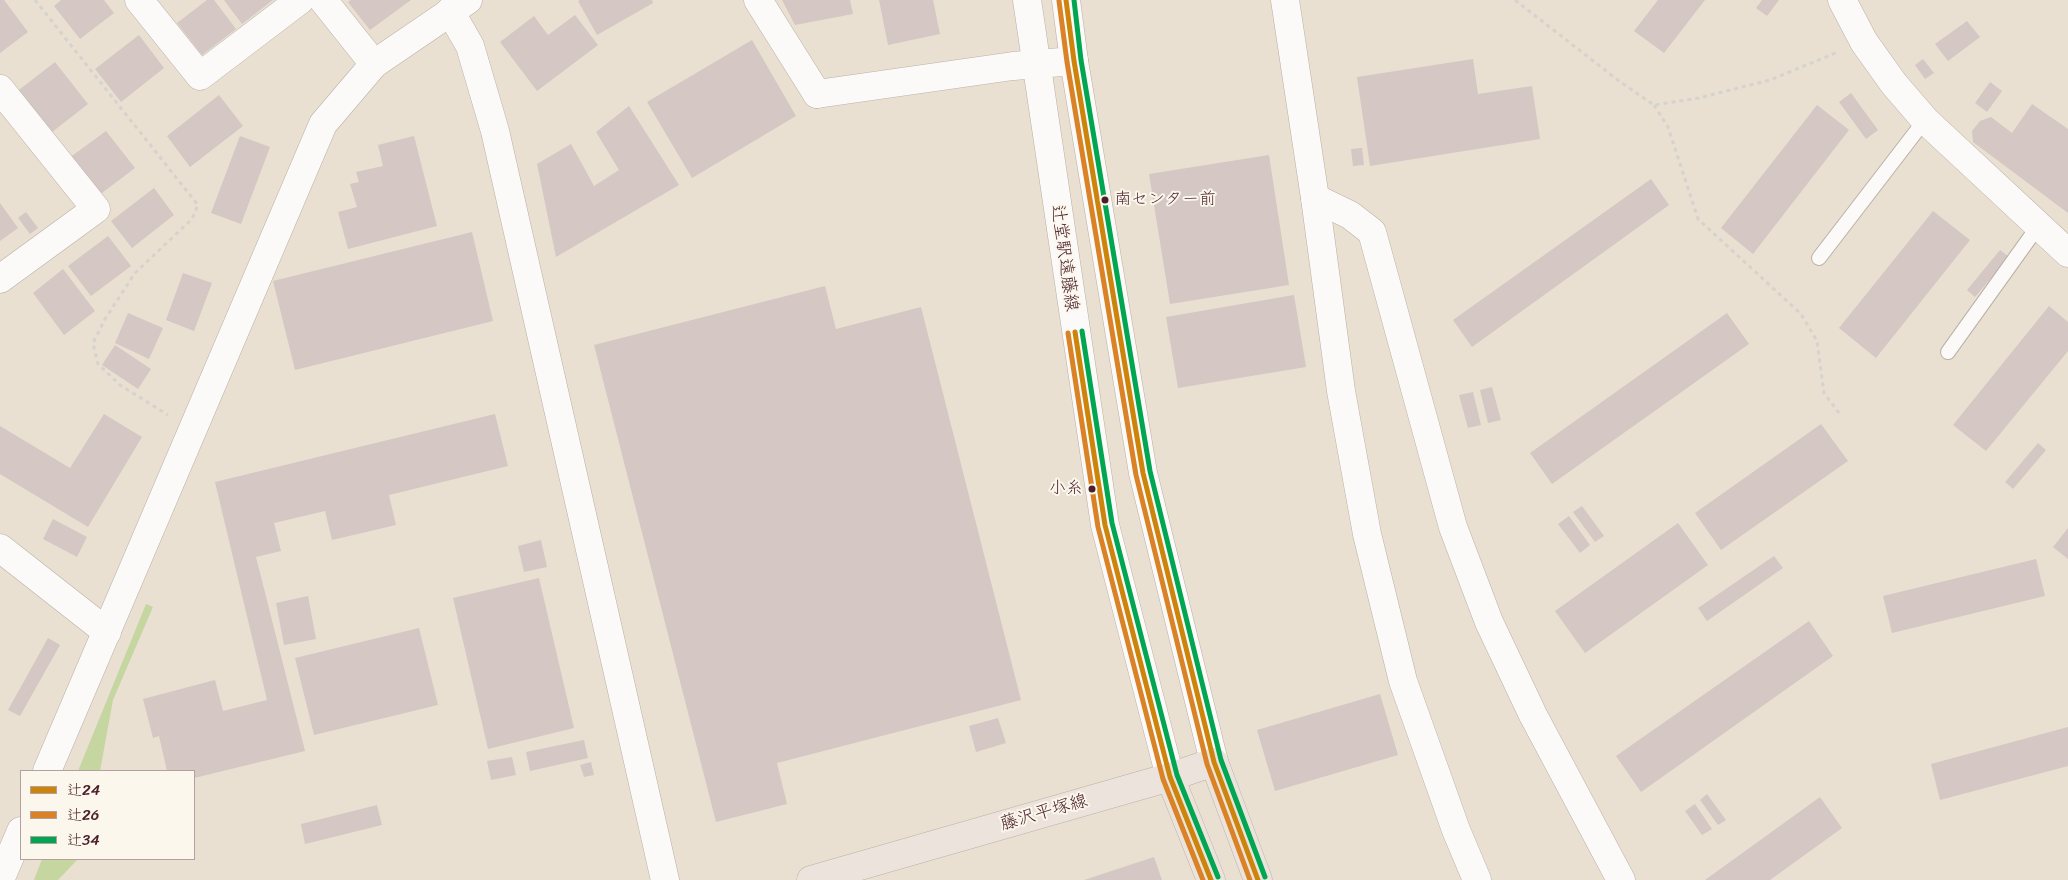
<!DOCTYPE html>
<html>
<head>
<meta charset="utf-8">
<style>
	body { margin:0 }
	#map { position:relative; width:2068px; height:880px; overflow:hidden; background:#e9e0d1; font-family:Sriracha,"Klee One",sans-serif }
	canvas { display:block }
	.legend { position:absolute; left:20px; top:770px; width:175px; height:90px; box-sizing:border-box; background:#fbf7ec; border:1px solid #b4a19f; margin:0; padding:6px 9px; list-style:none; font-size:15px; color:#4a1f2b }
	.legend li { display:flex; align-items:center; gap:10px; height:25px }
	.legend b { width:25px; border:1px solid #b4a19f }
</style>
</head>
<body>
<div id="map">
<canvas width="2068" height="880"></canvas>
<ul class="legend">
<li><b style="height:6px;background:#cc840b"></b>辻24</li>
<li><b style="height:6px;background:#d98226"></b>辻26</li>
<li><b style="height:6px;background:#00a651"></b>辻34</li>
</ul>
</div>
<script>
const ctx = document.querySelector('canvas').getContext('2d');
ctx.lineJoin = 'round';
function paint(path, color) { ctx.fillStyle = color; ctx.fill(path, 'evenodd'); }
function stroke(path, color, width, dash) { ctx.strokeStyle = color; ctx.lineWidth = width; ctx.lineCap = dash ? 'butt' : 'round'; ctx.setLineDash(dash || []); ctx.stroke(path); }
function write(font, color, halo, rows, align = 'center') {
  ctx.font = font + ' Sriracha,"Klee One",sans-serif'; ctx.lineWidth = 4; ctx.setLineDash([]); ctx.textBaseline = 'middle'; ctx.strokeStyle = halo; ctx.fillStyle = color; for (const [text, x, y, turn = 0] of rows) {
    ctx.save(); ctx.translate(x, y); ctx.rotate((+turn || 0) * Math.PI / 180); ctx.textAlign = isNaN(turn) ? turn : align; if (halo) ctx.strokeText(text, 0, 0); ctx.fillText(text, 0, 0); ctx.restore();
  }
}
paint(new Path2D(`
	M146,604L153,607L113,700L100,771H78Z
	M42,859H78L58,880H34Z`), '#c5d6a0');
paint(new Path2D(`
	M0,0H4L28,32L0,53Z
	M61,0H104L114,13L80,39L54,6Z
	M207,0H214L236,29L202,55L177,23Z
	M224,0H273L242,24Z
	M351,0H411L370,30L348,2Z
	M580,0H652L653,3L597,35L578,1Z
	M782,0H850L853,14L795,25Z
	M879,0H933L940,34L888,45Z
	M1658,0H1705L1664,53L1634,31Z
	M1762,0H1779L1767,16L1756,8Z
	M575,15L598,45L537,91L500,42L534,16L548,35Z
	M1967,21L1980,37L1948,61L1935,44Z
	M139,35L164,68L121,102L95,69Z
	M752,40L796,116L692,178L647,102Z
	M1473,59L1478,94L1532,86L1540,139L1370,166L1357,77Z
	M1923,59L1934,73L1925,79L1915,65Z
	M55,62L88,104L47,136L15,93Z
	M1990,82L2002,91L1987,112L1975,103Z
	M1851,93L1878,130L1866,139L1839,102Z
	M219,95L243,126L190,167L167,136Z
	M2032,104L2068,129V213L1973,142L1972,131L1980,121L1991,117L2012,133Z
	M1817,105L1849,130L1753,254L1721,228Z
	M629,106L679,185L556,257L537,164L571,144L594,186L619,170L596,132Z
	M106,131L135,168L94,199L65,161Z
	M240,136L270,147L241,224L211,213Z
	M414,136L437,226L348,249L338,212L357,207L350,184L359,182L356,172L383,166L378,145Z
	M1362,148L1364,165L1353,166L1351,149Z
	M1269,155L1289,285L1170,304L1149,174Z
	M1651,179L1669,205L1472,347L1453,320Z
	M154,188L174,215L132,248L111,221Z
	M0,203L18,228L0,241Z
	M1933,211L1970,240L1876,358L1839,328Z
	M26,212L38,228L30,234L18,218Z
	M472,232L493,321L295,370L273,281Z
	M108,236L131,266L91,296L68,266Z
	M2000,250L2009,257L1975,297L1967,290Z
	M63,269L95,311L64,335L33,293Z
	M183,273L212,283L194,331L166,320Z
	M825,286L836,329L921,307L1021,700L777,763L787,804L716,822L594,345Z
	M1294,295L1306,367L1178,388L1166,317Z
	M2049,306L2068,322V351L1986,451L1953,425Z
	M128,313L163,328L149,359L115,343Z
	M1727,313L1749,344L1552,484L1530,453Z
	M115,345L151,369L138,389L102,365Z
	M1492,387L1501,420L1488,423L1480,390Z
	M1473,392L1481,425L1468,428L1459,395Z
	M104,414L142,437L88,527L0,474V426L70,468Z
	M495,414L508,466L389,495L396,525L332,540L325,511L274,523L281,551L256,557L305,751L194,778V771H167L159,736L153,738L143,699L215,680L223,711L267,700L215,482Z
	M1821,424L1848,461L1721,550L1695,513Z
	M2038,443L2046,450L2013,489L2005,482Z
	M1582,506L1604,536L1595,542L1573,512Z
	M1569,516L1590,545L1580,553L1558,524Z
	M53,519L87,537L77,557L43,539Z
	M1678,523L1708,565L1585,653L1555,611Z
	M2068,528V559L2053,547Z
	M541,540L547,567L524,572L518,546Z
	M1774,556L1783,568L1707,621L1698,608Z
	M2036,559L2045,596L1892,633L1883,596Z
	M539,578L574,728L488,749L453,598Z
	M308,596L316,639L284,645L276,603Z
	M1809,621L1833,656L1641,792L1616,756Z
	M419,628L438,705L314,735L295,658Z
	M48,638L60,645L20,716L8,710Z
	M1380,694L1398,755L1275,791L1257,730Z
	M998,718L1006,743L976,752L969,726Z
	M2068,727V766L1940,800L1931,764Z
	M584,740L588,758L530,771L526,752Z
	M512,757L516,775L491,780L487,761Z
	M591,762L594,775L584,777L580,765Z
	M1707,794L1726,820L1718,825L1700,800Z
	M1820,797L1842,828L1770,880H1705Z
	M1695,804L1712,829L1702,835L1685,811Z
	M377,805L382,825L305,844L301,824Z
	M1154,857L1162,880H1084Z`), '#d4c7c4');
const service = new Path2D(`
	M1819,258L1925,120
	M1948,352L2039,225`);
const minor = new Path2D(`
	M139,0L200,76L300,0
	M323,0L374,64
	M450,11L470,46L495,131L665,880
	M0,89L96,209L0,279
	M817,94L1013,66L1074,61
	M1315,198L1350,215L1372,232L1453,527L1489,622L1533,715L1621,880
	M0,548L107,632`);
const tertiary = new Path2D(`
	M758,0L817,94
	M1027,0L1105,525L1170,777
	M1066,0L1074,61L1143,473L1214,762
	M1285,0L1315,198L1341,391L1367,534L1403,681L1456,830L1477,880
	M1842,0L1864,42L1894,84L1925,120L2068,253
	M47,771L323,124L374,64L468,0
	M0,880L21,831`);
const primary = new Path2D(`
	M1170,777L1211,880
	M811,880L1170,777L1214,762L1258,880`);
stroke(service, '#b9b0a7', 16);
stroke(minor, '#b9b0a7', 29);
stroke(tertiary, '#b9b0a7', 29);
stroke(primary, '#b9b0a7', 29);
stroke(new Path2D(`
	M35,0L198,205L192,219L135,273L105,319L93,343L98,364L120,385L168,415
	M1515,0L1619,81L1654,105L1699,98L1770,80L1838,52
	M1654,105L1668,127L1698,219L1801,314L1817,341L1824,393L1839,413`), '#d6d2ce', 3, [4, 4]);
stroke(service, '#fcfaf8', 14);
stroke(minor, '#fcfaf8', 28);
stroke(tertiary, '#fcfaf8', 28);
stroke(primary, '#ece4dc', 28);
stroke(new Path2D(`
	M1066,0L1074,61L1143,473L1214,762L1258,880
	M1075,332L1105,525L1170,777L1211,880`), '#cc840b', 5);
stroke(new Path2D(`
	M1059,1L1067,62L1136,475L1207,764L1250,880
	M1068,333L1098,527L1163,779L1203,880`), '#d98226', 5);
stroke(new Path2D(`
	M1074,0L1081,60L1150,471L1221,760L1265,877
	M1082,331L1112,523L1177,775L1218,877`), '#00a651', 5);
for (const [x, y, r, color] of [
	[1105,200,4.5,"#4a1f2b"],
	[1092,489,4.5,"#4a1f2b"]
]) { const dot = new Path2D(); dot.arc(x, y, r, 0, 2 * Math.PI); ctx.fillStyle = color; ctx.fill(dot); stroke(dot, '#fbf7ec', 2); }
write('17px', '#4a1f2b', '#fbf7ec', [
	["南センター前",1114,200],
	["小糸",1083,489,"right"]
], 'left');
write('18px', '#4a1f2b', '#fbf7ec', [
	["辻堂駅遠藤線",1064,258,82],
	["藤沢平塚線",1044,813,-16]
]);
</script>
</body>
</html>
